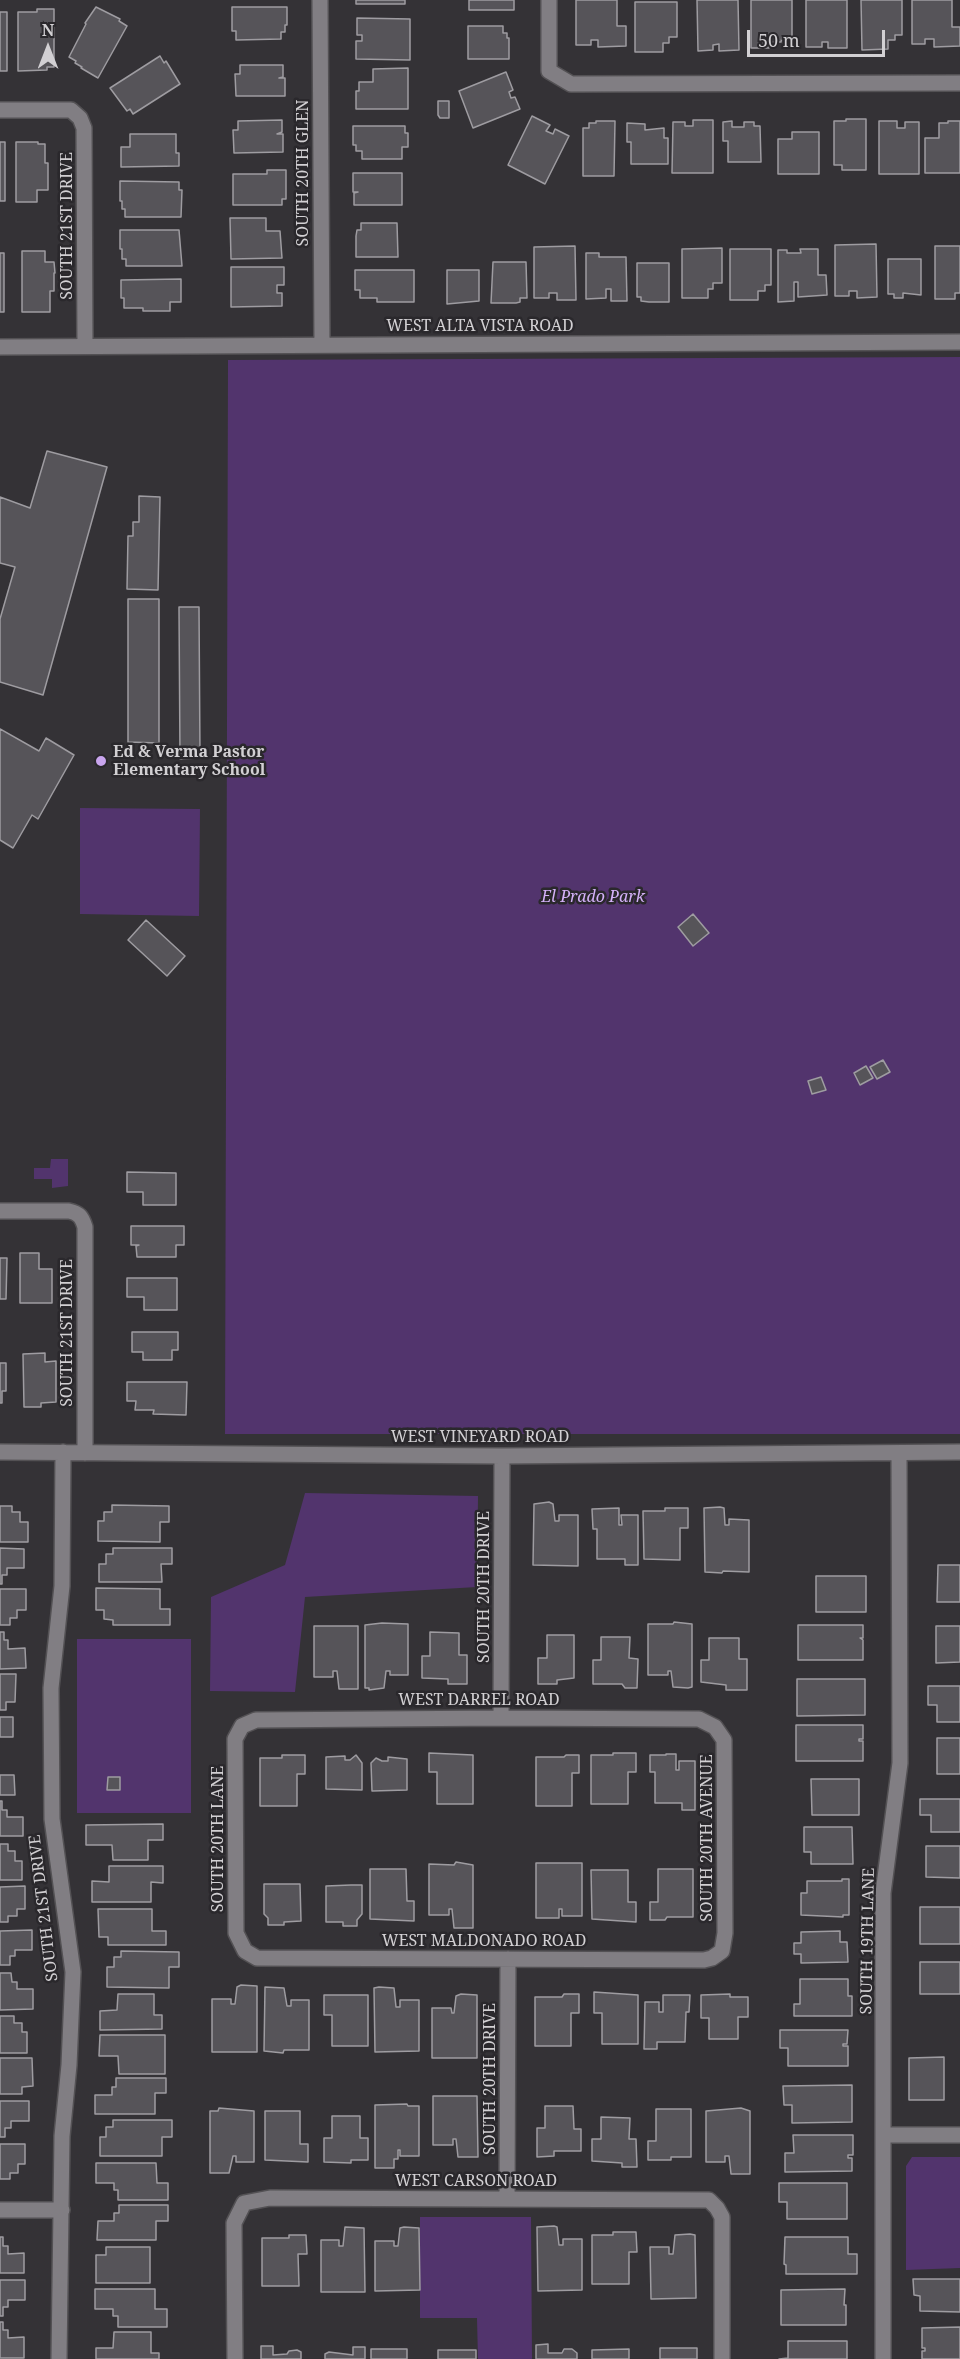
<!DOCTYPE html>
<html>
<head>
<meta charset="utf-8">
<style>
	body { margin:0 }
	#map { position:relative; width:960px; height:2359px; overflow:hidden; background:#343236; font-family:"Noto Serif",serif }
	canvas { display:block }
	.north { position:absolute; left:18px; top:18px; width:60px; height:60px; -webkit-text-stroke:4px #2a282c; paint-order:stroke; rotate:0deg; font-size:16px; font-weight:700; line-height:24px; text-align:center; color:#d2d0d3 }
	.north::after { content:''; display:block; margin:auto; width:21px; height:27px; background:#d2d0d3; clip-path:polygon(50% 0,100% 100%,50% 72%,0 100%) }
	.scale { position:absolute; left:747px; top:30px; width:138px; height:27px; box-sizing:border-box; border:3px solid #d2d0d3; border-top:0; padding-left:8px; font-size:18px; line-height:21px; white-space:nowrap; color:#d2d0d3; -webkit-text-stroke:4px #2a282c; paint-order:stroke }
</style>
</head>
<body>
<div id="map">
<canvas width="960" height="2359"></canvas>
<div class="north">N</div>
<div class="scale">50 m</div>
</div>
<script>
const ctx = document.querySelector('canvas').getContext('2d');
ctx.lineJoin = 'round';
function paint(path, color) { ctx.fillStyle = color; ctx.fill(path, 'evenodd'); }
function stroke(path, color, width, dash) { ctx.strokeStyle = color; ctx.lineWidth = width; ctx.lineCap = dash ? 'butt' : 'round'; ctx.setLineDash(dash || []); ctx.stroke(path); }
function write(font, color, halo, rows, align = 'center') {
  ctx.font = font + ' "Noto Serif",serif'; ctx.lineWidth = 5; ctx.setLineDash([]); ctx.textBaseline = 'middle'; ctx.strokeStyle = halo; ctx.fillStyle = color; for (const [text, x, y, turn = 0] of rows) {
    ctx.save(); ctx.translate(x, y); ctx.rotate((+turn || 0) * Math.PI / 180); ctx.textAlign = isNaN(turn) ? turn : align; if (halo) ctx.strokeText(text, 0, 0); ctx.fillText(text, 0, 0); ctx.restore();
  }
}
paint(new Path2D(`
	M960,357V1434H225L228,360Z
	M80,808L200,809L199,916L80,914Z
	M51,1159H68V1186L52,1188V1179H34V1168H50Z
	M305,1493L478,1496L477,1587L305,1597L295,1692L210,1691L211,1597L285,1565Z
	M77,1639H191V1813H77Z
	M912,2157H960V2268L906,2270V2166Z
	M420,2217H531L532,2359H478L477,2318H420Z`), '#52346d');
const building = new Path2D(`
	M356,0H405V4H356Z
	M469,0H514V10H469Z
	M576,0H617V26H626V46L598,47V40H591V45H576Z
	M697,0H738L739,50L719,51V44L713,45V50L698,51Z
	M751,0H792V37H782L781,42H769V48H751Z
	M806,0H847V48H828V42H822V47H806Z
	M861,0H902V35H895V40H888V49L862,50Z
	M912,0H952V27H960V46L934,47V39H925V44H912Z
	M635,2H677V37H669V43H663V52H635Z
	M96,7L120,19L119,21L127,26L98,78L81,68L82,67L75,63L76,61L69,57L86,24L85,23Z
	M232,7H287V25H285V32H281V39L236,40V31H232Z
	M37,9H54V67H47V70L18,71V12H37Z
	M0,12H7V71H0Z
	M357,18L410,19V60L356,59V41H362V35H357Z
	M468,26H503V33H507V38H509V59H468Z
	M160,56L164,63L166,61L180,84L133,114L130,109L127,111L110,88Z
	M240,65H283V77L279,78H285V96H236L235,74H240Z
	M408,68V109H356V91H359V82H373V69Z
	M506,72L513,90L509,92L511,98L515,97L520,109L473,128L459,91Z
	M438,101H449V118H440L438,115Z
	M532,116L550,125L546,131L553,134L555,129L569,136L545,184L508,165Z
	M846,119H866V170H842V165H834V121H846Z
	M282,120V132L277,134H283V152L234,153L233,130H238V121Z
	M693,120H713V173H672L673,122H685V126H693Z
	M596,121H615L614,176H583V128H589V123H596Z
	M732,121V127H744V122H754V126H760L761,162H728V141H723V122Z
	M879,121H897V128H905V122H919V174H879Z
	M948,121H960V173H925V138H939V123H948Z
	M627,123L645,124V130L664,128V138H668V164H631V142H627Z
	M353,126H405V133H408V147H402V159H362V151H356V145H353Z
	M792,132H819V174H778V139H792Z
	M130,134H176V153H179V166L121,167V147H130Z
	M0,142H5V201H0Z
	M16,142H38V144H45V163H48V190H37V202H16Z
	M267,170H286V199H282V205H233V174H267Z
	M353,173H402V205H354V193L358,192H353Z
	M120,181L179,182V190H182L181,217H125V209H122V201H120Z
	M230,218H266V231H280L282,258L231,259Z
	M361,223H397L398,257H356V236L357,230H361Z
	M120,230H179L182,266H126V259H122V249H120Z
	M876,244L877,297L857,298V291H849V296H835V245Z
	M575,246L576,300H557V293H549V298H534V247Z
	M935,246H960V293H955V299H935Z
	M722,248V283H713V289H708V298H682V249Z
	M730,249H771V285H765V291H758V300H730Z
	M800,249H818V275H826L827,295L798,297V282H794V301L778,302V250H787V253H801Z
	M22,251H45V262H54L55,273H54V291H50V312H22Z
	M0,253H4V312H0Z
	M586,253H599V257H626L627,301H611V289H606V298L586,299Z
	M888,259H921V295L903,293V298H894V294H888Z
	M493,262H526L527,298H520V302L516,303H491Z
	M637,263H669V302H649L641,301V297H637Z
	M231,267H284V285H277V293H282V306L231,307Z
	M355,270H414V302H377V298H360V290H355Z
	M447,270H479V301L447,304Z
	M181,279V302H170V311H143V308H124V298H121V280Z
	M47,451L107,467L43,695L0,682V619L15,567L0,563V497L30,508Z
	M139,496L160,497L158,590L127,589L128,536H133V522H139Z
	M128,599H159V743L128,742Z
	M179,607H199L200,758L180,759Z
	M0,729L39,751L46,738L74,755L38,819L32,815L13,848L0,840Z
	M693,914L709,933L693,946L678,927Z
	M146,920L185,956L167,976L128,940Z
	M883,1060L890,1072L877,1079L870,1067Z
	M866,1066L873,1078L860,1085L854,1073Z
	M821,1077L826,1090L812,1094L808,1081Z
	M127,1172L176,1173V1205H143V1192H127Z
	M131,1226H184V1245H176V1257H137L136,1246L139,1245H131Z
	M20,1253H39V1269H52V1303H20Z
	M0,1258H7L6,1299H0Z
	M127,1278H177V1310H144V1297H127Z
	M132,1332H178V1350H172V1360H143V1352H132Z
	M45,1353V1362L56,1361V1402L41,1403V1407H24L23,1354Z
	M0,1363H6V1391H2V1403H0Z
	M127,1382H187L186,1415L153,1414L154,1410H135L136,1401H127Z
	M549,1502L553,1504L555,1521H559V1515H578V1566L533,1565L534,1504Z
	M112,1505L169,1506V1522H160V1542L98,1541V1521H104V1512H112Z
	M0,1506H12V1512H20V1522H28V1542H0Z
	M720,1507L724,1508L725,1525H729V1519L749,1520V1572L723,1571L722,1573L705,1572L704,1508Z
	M619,1508V1525H622L621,1515H638V1565H625V1559H597V1529H593L592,1509Z
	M665,1508H688V1528H680V1560L644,1559L643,1511H665Z
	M0,1548L24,1549V1568H7V1575H2V1584H0Z
	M113,1548H172V1564H161L162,1582H99V1564H106V1554H113Z
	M938,1565H960V1602H937Z
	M816,1576H866V1612H816Z
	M96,1588L160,1589V1609H170V1625H113V1620L104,1619V1610H96Z
	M0,1589H26V1610H17V1618H10V1625H0Z
	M674,1622L692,1624V1687L688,1688L673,1687L671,1671H668V1675H648V1624H673Z
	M382,1623L408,1624V1675H390V1671H386L384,1688L369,1690V1688H365V1625Z
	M798,1625H863V1638H860L863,1640V1660H798Z
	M314,1626H358V1689H339L337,1671H333V1677H314Z
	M936,1626H960V1662L936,1663Z
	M0,1632H4V1640H8V1649L25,1648L26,1668L0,1669Z
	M430,1632L459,1633V1655H467V1684H448V1679L422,1678V1656H430Z
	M547,1635H574V1678L557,1680V1684H538V1658H547Z
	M601,1637H630L629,1658L638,1659L637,1688H625L622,1684H593V1660H601Z
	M709,1638H739V1659H747V1690H726V1685L701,1682V1660H709Z
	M0,1674H16L15,1702H6V1710H0Z
	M797,1679H865V1715L797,1716Z
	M928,1686H960V1722H937V1705H928Z
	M0,1717H13V1737H0Z
	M796,1725H863V1739H859V1741H863V1761H796Z
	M937,1738H960V1774H937Z
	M429,1753L473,1755V1804H437V1772H429Z
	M613,1753H636V1772H628V1804H591V1755H613Z
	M666,1754H676V1770H679V1761H695V1810H682V1803H655V1772H650V1755H666Z
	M282,1755H305V1774H297V1806H260V1758H282Z
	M356,1755L362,1763V1790L326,1789V1757L345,1756V1760H350Z
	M566,1755H579V1773H572V1806H536V1757H564Z
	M388,1757L407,1759V1790L372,1791L371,1763L376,1758L382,1761H388Z
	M0,1775H14L15,1795H0Z
	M108,1777H120V1790H107Z
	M811,1779H859V1815H812Z
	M920,1799H960V1832H931V1815H920Z
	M0,1801H2V1810H7V1817H23V1836H0Z
	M163,1824V1840H148V1860H113L112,1845H86V1825Z
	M804,1827H852L853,1864H811V1852H804Z
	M0,1844H8V1851H15V1861H22V1880H0Z
	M926,1846H960V1878L926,1877Z
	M456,1862L473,1865V1928H454L452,1909H449V1915H429V1864L454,1865Z
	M536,1863H582V1916H562V1909H559V1918H536Z
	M109,1866H163V1883L151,1882V1902H92V1881L109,1882Z
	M370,1869H406L407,1901H414V1921L370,1919Z
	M658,1869H693V1917H667L665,1920H650V1902H658Z
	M591,1870H628V1902H636V1922L592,1919Z
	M842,1879H849V1915H843V1917L801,1915V1893H807V1881H842Z
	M264,1884H300L301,1921L284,1922V1925H268V1918L264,1914Z
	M351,1885H362V1914L357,1920V1926H343V1922H326V1886Z
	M25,1886V1909H17V1916H8V1922H0V1887Z
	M920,1907H960V1944H920Z
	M98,1909H152V1931H166V1945H108V1937H99Z
	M32,1930V1950H15V1956H10V1965H0V1931Z
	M840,1931V1942H847L848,1962L801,1963V1954H794V1943H801V1932Z
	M121,1951L179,1952V1967H169V1988L107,1987V1967H114V1957H121Z
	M920,1962H960V1994H920Z
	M0,1973H11L12,1982H17V1989H33V2009L0,2010Z
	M800,1979H848V1996H852V2016H794V2004H800Z
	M241,1985L257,1986V2052H212V1999H231V2004H235L237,1987Z
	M265,1987L284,1988L287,2006H291V2000H309V2050H284L283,2053L264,2051Z
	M379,1987L394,1988L396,2007H400V2000H419V2051L375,2052L374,1988Z
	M594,1992L638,1995V2044H602V2013H594Z
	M118,1994H154V2015H162V2029L100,2030V2011L117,2010Z
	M461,1994L477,1995V2058H432V2008H451L452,2013H454L456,1996Z
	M564,1994H579V2013H571V2046H535V1997H562Z
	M730,1994V1997H748V2017H738V2039H709V2018H701V1995Z
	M324,1995H368V2046H332V2015H324Z
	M663,1995H690L689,2012H686L685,2042H657V2049H644L645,2002H659V2012H663Z
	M0,2016H14V2023H22V2032H27V2053H0Z
	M780,2030H848L847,2044H843V2046H848V2066H788V2048H780Z
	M100,2035H165V2074H119L118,2056H99Z
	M944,2057V2100H909V2058Z
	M0,2058H32L33,2086L22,2087V2094H0Z
	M116,2078H166V2093H155V2114H95V2095H112V2087H116Z
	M852,2085V2122L792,2123V2105H784L783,2086Z
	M433,2096H477L478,2157H458L456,2139H453V2145H433Z
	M0,2101H29V2121H11V2128H5V2137H0Z
	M407,2104L408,2106H419V2156H400V2150H398V2159H394V2168H375V2105Z
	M545,2106H573L574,2129H581V2151H554V2156L537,2157V2128H545Z
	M219,2108L254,2111V2162H236V2156H233L229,2173H210V2111H218Z
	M741,2108L750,2111V2174H731L729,2156H725V2162H706V2111Z
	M656,2109H691V2157H671V2160H648V2141H656Z
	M265,2111H300V2144H308V2162L265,2160Z
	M332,2116H360V2138H368V2160H351V2163L324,2162V2138H332Z
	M601,2117L630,2118L629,2139H636L637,2167H622V2163L592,2161V2139H601Z
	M113,2120H172V2137H162V2156H100V2137H106V2127H113Z
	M793,2135H853V2155H848V2158H852V2171L785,2172V2153H794Z
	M0,2144H25V2164H18V2173H10V2179H0Z
	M96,2163H156L157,2183H168V2200H118V2190H114V2183H96Z
	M779,2183H847V2219H787V2202H779Z
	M119,2205H168V2221H156V2240H97L98,2221H114V2213H119Z
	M554,2226L557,2227L559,2245H563V2239H582V2290L538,2291L537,2227Z
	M345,2227L364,2228L365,2292H321V2240H339V2246H343Z
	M404,2227L419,2228L420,2290L375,2291V2241H394V2246H398L400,2228Z
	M613,2232H636L637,2252H629V2284H592V2235H613Z
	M690,2234L695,2235L696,2298L651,2299L650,2247H669V2254H673L675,2235Z
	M289,2235H306L307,2254H298L299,2286H262V2238H289Z
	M0,2237H3V2246H8V2254L24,2253V2273H0Z
	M785,2237H848V2254H857V2274H786V2265L784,2264Z
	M106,2247H150V2283H96V2255H106Z
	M913,2279H960V2312L920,2311V2296L914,2295Z
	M0,2280H25V2300H8V2307H3V2316H0Z
	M95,2289H155V2309H167V2327H118V2316H113V2309H95Z
	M845,2289L844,2305H846V2325H781V2290Z
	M0,2322H3V2330H8V2338L24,2337V2358H0Z
	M960,2327V2359H922V2351H925V2348H922V2328Z
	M114,2332H151V2353H159V2359H96V2348H113Z
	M788,2341H847V2359H779L788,2358Z
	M548,2344V2353H562L564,2349H572L577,2353V2359H536V2345Z
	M261,2346H273V2355L287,2354L289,2351L297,2350L301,2352V2359H261Z
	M353,2347H365V2359H325V2354L329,2352L353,2355Z
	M660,2348H697V2359H660Z
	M371,2349H407V2359H371Z
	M629,2349V2359H592V2350Z
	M438,2350H476V2359H438Z`);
paint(building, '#565459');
stroke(building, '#9e9ca1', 1.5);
const minor = new Path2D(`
	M320,0L322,345
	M549,0V71L571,84L960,83
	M0,110H71L80,118L84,128L85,346
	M0,347L960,342
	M0,1211H69C79,1213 82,1217 85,1227V1453
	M0,1452L502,1456L960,1452
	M501,1718L699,1719L715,1727L724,1740L725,1933L722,1951L712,1958L704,1960L257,1958L245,1951L236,1933L235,1739L242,1726L256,1720Z
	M501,1718L502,1456
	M884,2135H960
	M507,2199L508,1959
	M0,2210H62
	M59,2359L62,2136L69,2065L73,1972L52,1819L51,1688L62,1586L63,1452
	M235,2359L234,2223L244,2203L270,2198L709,2200L717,2208L722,2217V2359
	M883,2359V1893L900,1763L899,1453`);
stroke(minor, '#535154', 18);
stroke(minor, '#817e83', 15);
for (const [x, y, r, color] of [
	[101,761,6,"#c9a5ee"]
]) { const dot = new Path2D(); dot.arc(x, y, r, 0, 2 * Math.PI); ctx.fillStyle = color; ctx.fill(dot); stroke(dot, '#2a282c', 2); }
write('16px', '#d2d0d3', '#2a282c', [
	["SOUTH 20TH GLEN",303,173,-90],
	["SOUTH 21ST DRIVE",67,226,-90],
	["WEST ALTA VISTA ROAD",480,326],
	["SOUTH 21ST DRIVE",67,1333,-90],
	["WEST VINEYARD ROAD",480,1437],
	["SOUTH 20TH DRIVE",484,1587,-90],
	["WEST DARREL ROAD",479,1700],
	["SOUTH 20TH AVENUE",707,1838,-90],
	["SOUTH 20TH LANE",218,1839,-90],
	["SOUTH 21ST DRIVE",44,1908,-97],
	["WEST MALDONADO ROAD",484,1941],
	["SOUTH 19TH LANE",868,1941,-89],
	["SOUTH 20TH DRIVE",490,2079,-90],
	["WEST CARSON ROAD",476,2181]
]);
write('bold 16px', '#d2d0d3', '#2a282c', [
	["Ed & Verma Pastor",113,752],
	["Elementary School",113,770]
], 'left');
write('italic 16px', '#d4b1f9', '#2a282c', [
	["El Prado Park",593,897]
]);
</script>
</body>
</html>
